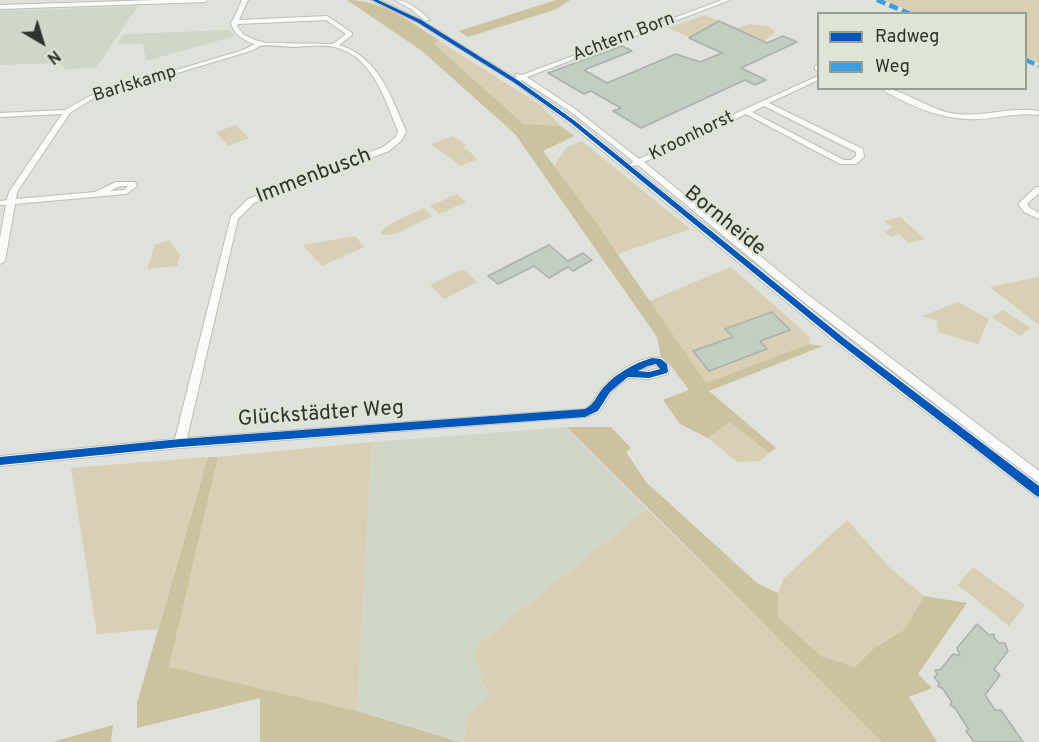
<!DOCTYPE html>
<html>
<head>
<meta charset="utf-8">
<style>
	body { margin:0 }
	#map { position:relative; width:1039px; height:742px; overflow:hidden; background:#dee2da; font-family:Overpass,sans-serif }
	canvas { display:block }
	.legend { position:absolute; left:817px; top:12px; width:210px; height:78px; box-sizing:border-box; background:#dee5d6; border:2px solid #989d92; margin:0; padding:8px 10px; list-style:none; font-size:18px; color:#2f322d }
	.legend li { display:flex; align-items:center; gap:12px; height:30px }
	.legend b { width:30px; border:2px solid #989d92 }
	.north { position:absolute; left:12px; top:12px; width:60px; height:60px; -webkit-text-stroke:4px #dee5d6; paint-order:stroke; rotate:142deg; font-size:16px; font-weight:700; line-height:24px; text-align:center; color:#2f322d }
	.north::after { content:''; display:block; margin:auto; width:21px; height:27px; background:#2f322d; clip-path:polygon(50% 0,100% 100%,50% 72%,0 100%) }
</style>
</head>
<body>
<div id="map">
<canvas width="1039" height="742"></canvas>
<ul class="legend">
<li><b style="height:8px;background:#0057b8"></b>Radweg</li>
<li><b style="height:8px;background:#3d9de1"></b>Weg</li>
</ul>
<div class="north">N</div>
</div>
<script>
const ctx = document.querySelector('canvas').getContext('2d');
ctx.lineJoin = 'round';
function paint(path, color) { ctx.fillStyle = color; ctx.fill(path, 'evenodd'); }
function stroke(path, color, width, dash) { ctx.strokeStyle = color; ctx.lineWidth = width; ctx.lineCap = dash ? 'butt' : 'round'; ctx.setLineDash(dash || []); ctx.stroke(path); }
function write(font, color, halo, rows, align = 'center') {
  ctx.font = font + ' Overpass,sans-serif'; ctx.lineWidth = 5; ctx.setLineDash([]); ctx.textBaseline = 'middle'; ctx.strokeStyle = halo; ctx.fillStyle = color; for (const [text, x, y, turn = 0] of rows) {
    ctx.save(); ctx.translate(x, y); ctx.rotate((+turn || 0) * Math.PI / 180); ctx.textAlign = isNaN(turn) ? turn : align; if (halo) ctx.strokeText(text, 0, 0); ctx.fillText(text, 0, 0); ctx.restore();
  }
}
paint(new Path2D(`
	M138,6L96,68L65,69L59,63L0,65V11Z
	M229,30L235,36L146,61L143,44H117L124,34Z
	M567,427L647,509L478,644L475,661L484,677L481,681L490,698L468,715L464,742L357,711L372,442Z`), '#d0d7c9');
paint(new Path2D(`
	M882,0H1039V63L1026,57V14L916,13Z
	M704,15L719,21L689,37L669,28Z
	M750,24L768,26L776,32L762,42L737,28Z
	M439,41L539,104L561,126L523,125L432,43Z
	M236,125L249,138L228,146L216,132Z
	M453,136L466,145L464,148L474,155L476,160L461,166L431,144Z
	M582,141L690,229L615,255L554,166L566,148Z
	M457,194L466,202L439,214L430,206Z
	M424,208L432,216L395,234L383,235L380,232L392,223Z
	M900,217L925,239L909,243L899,234L891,237L884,231L893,228L884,221Z
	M711,225L841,331L835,333L706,228Z
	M355,236L364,247L322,266L303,245Z
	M169,240L180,255L177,266L147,269L155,245Z
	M731,267L810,337L809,344L706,383L649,301Z
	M463,269L477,282L444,299L430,285Z
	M1039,277V325L990,287Z
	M958,302L989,319L978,344L938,332L937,320L922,316Z
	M1003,310L1031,328L1020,336L992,317Z
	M858,348H863L1025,472L1024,473L989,451Z
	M730,422L769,453L760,461L737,462L708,438Z
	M372,442L357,711L169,667L218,457Z
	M208,457L158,629L97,634L71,468Z
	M647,509L884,742H464L468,715L490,697L481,680L484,676L475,661L478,644Z
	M847,520L890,568L924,596L904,630L874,648L855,667L821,656L778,617V593L783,579Z
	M973,567L1025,605L1009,626L958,585Z`), '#d8cfb4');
paint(new Path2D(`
	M347,0C382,0 409,21 437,39L439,41L433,43L523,124L561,126L574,136L543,151L590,214L706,383L809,344L823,346L709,391L776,448L769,453L730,422L708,438L680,424L663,400L689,390L669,363L661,358L657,337L515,134L422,51Z
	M556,0H570L557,9L468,37L459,31Z
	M567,427H611L631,448L626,452L646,482L757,583L778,593V617L821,656L855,667L874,648L904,630L924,596L967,603L918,674L932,688L909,697L937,742H882Z
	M208,457H218L169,667L357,711L461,742H260V698L137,728V703Z
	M113,725L111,742H52Z`), '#cdc2a0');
const building = new Path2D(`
	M719,21L767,43L783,36L797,42L741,68L766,80L755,85L745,80L641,128L613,111L621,108L591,91L584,94L548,73L622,46L632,51L584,70L607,83L676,54L700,62L722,53L689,38Z
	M549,245L568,261L583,253L592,260L573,271L568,267L549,278L534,266L498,284L488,276Z
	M772,312L790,330L760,341L767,349L709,371L693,351L733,337L725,329Z
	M977,624L989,635L994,634V638L999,643H1005L1008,651L994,669L1000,675L985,695L995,710H1001L1023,742H974L966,731L969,730L955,708L950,705L952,702L943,689L938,686L939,683L934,677L937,675L935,670H940L953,654L960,656L957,648Z`);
paint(building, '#c3cec2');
stroke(building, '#acb0ab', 1.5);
const minor = new Path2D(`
	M156,0H208L205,2L0,9V5Z
	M242,0H248L239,20L327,16L352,33V35L339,45C379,57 391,97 406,131L402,140L389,151L254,203L238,219L187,438L585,409C595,404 595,395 603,387C615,373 642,354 662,358L669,366L668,374L649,379L628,378L611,392L599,412L585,417L180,448L0,466V456L175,439L231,216L248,199L383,147L396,137L398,131C385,100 374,59 338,48C325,44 310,46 296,47C286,47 268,44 260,46C256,48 251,51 247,52L94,98L70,113L17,192L16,199L95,192L116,182H135L137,186L126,194L15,204L5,261L0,264V238L6,205H0V201L7,200L9,192L62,114L0,117V113L65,110L90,96L243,50L255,44C244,41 232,33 231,22L233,20ZM326,20L346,34L333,44L266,43L255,40L244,35L237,26L238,24ZM120,186H128L124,190L110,191ZM652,365H656L659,368L649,371L640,370Z
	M371,0H379L421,20L515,78L517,77L515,75L516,74L522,75L722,0H730L527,77L575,109L639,159L743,110L818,76V80L769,103L863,149L864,157L856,164H840L746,114L644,162L807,294L1039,471V483L996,451L800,299L638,165L632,166L846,338L1039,485V497L1035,496L838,344L570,124L515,83L417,22ZM522,80L571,112L633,161L631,165L576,120L520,81ZM764,106L856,152V156L851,160H844L752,112Z
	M395,0C409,0 420,11 430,20L425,21L411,9Z
	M818,64V71L815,69V66Z
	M880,88C901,88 927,108 950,113C980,119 1009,106 1039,111V115C1018,112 999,118 978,119C945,121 908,106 880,88Z
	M1036,187H1039V193L1027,204L1030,208L1039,213V219L1024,212L1018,204Z`);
stroke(minor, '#bbbeb9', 2);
paint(minor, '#fafbf9');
stroke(new Path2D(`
	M877,0L911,14
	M1026,60L1039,66`), '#3d9de1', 4.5, [9, 4.5]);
paint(new Path2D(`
	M372,0H378L421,20L519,81L575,121L845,339L1039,486V497L1035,495L839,343L571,123L515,83L417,22Z
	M652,358L661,359L667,364L668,371L667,373L649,378L628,377L610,392L598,411L585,417L180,447L0,465V457L180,439L585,409C595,404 596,396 603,388C615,374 634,363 652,358ZM656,364L660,369L649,372L638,371L648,366Z`), '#0057b8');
write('18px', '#2f322d', '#dee5d6', [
	["Achtern Born",624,38,-21],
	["Barlskamp",135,85,-17],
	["Kroonhorst",692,137,-26]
]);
write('21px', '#2f322d', '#dee5d6', [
	["Immenbusch",314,177,-21],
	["Bornheide",724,222,39],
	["Glückstädter Weg",321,415,-4]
]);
</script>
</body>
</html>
